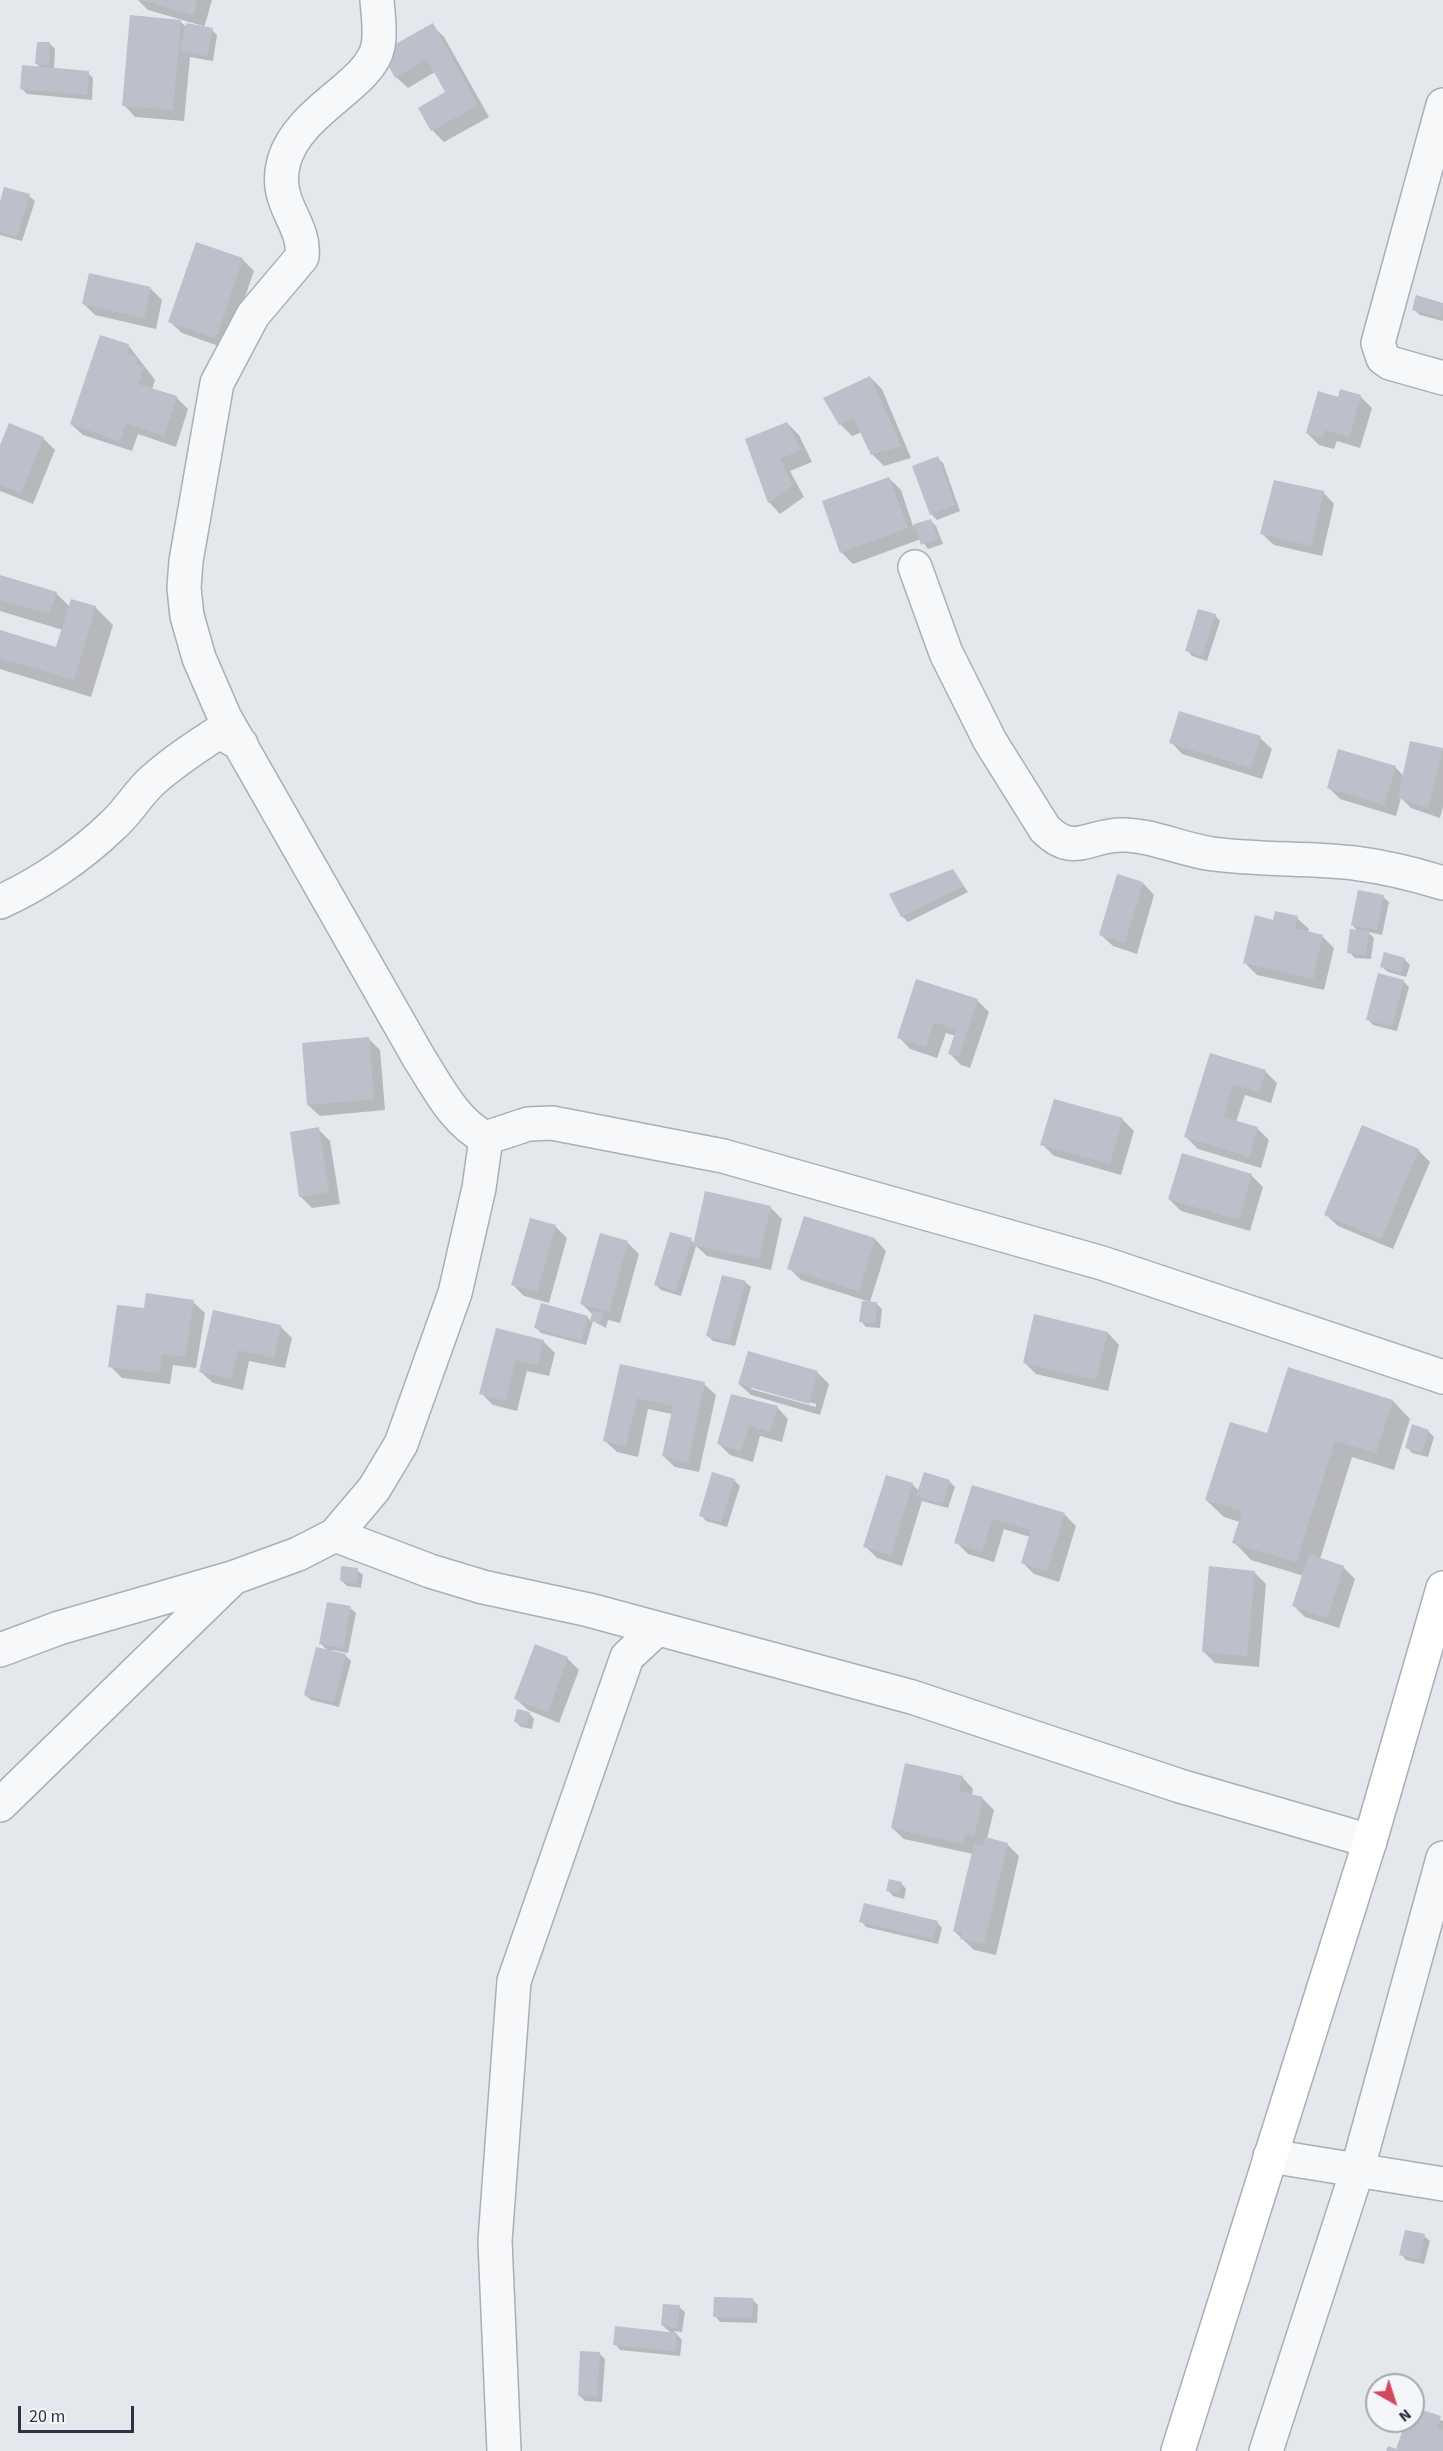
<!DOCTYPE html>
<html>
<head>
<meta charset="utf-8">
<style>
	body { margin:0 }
	#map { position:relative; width:1443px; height:2451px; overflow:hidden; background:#e4e7ec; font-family:"Source Sans 3",sans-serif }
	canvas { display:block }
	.north { position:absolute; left:1365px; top:2373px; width:60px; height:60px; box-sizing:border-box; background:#f4f6f9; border:2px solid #a4a8b1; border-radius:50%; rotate:141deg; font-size:16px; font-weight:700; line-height:24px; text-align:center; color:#2b3445 }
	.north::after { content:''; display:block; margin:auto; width:21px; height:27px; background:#d1495b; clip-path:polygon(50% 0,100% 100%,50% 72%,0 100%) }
	.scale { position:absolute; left:18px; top:2406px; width:116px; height:27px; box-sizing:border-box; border:3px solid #2b3445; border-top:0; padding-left:8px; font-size:18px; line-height:21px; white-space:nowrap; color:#2b3445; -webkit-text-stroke:4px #f4f6f9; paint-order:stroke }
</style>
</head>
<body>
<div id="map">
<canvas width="1443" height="2451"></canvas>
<div class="north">N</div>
<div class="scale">20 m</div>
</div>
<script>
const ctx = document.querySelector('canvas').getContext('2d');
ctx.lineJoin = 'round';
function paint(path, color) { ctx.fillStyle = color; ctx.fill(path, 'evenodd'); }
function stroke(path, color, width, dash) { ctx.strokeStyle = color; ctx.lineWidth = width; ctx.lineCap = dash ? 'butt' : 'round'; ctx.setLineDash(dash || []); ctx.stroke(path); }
paint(new Path2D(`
	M138,0H212L204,28L212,30L217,35L213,61L190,57L184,121L135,117L124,105L180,21L186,27L203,28V26L148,10Z
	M432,25L444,37L489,117L444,142L432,130L420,108L447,93L435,72L408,88L396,77Z
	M50,44L55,49L54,70L88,73L93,78L92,100L27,94L21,88L42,69L37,64Z
	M29,196L35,201L22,241L0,235V207Z
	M242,259L254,271L227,349L182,333L170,322Z
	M90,275L151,289L162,300L156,329L95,315L83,303Z
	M1417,297L1443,304V321L1420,315L1414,310Z
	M129,346L155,380L152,390L176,397L188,409L176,447L138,434L132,451L83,435L71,424Z
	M870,377L882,389L911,458L884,466L872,454L862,432L852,436L840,424Z
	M1360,396L1372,408L1360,448L1337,441L1334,449L1319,445L1307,433L1339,399Z
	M787,423L799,435L812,462L790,471L804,497L780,514L769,502Z
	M43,438L55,450L33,504L0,491V449Z
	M937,457L943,463L960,511L937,520L931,514Z
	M889,478L901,490L913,526L930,520L936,526L943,544L928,549L921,539L853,564L841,552Z
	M1323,492L1334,504L1322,556L1274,545L1262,534Z
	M0,577L56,593L70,607H95L113,625L91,697L0,669V632L57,649L63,630L0,611Z
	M1215,615L1220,621L1207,661L1192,656L1187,650Z
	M1260,738L1272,749L1262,779L1182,754L1171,742Z
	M1411,743L1443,750V807L1440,818L1411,808L1401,798L1396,816L1340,799L1329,788L1395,767L1404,776Z
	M953,871L968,892L908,922L902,916Z
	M1143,883L1154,895L1137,954L1113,946L1101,935Z
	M1383,897L1389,902L1382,935L1368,932L1374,938L1371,959L1355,958L1349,952L1359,932L1352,925Z
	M1297,918L1309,929L1308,933L1322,936L1334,948L1324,990L1257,975L1245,963L1274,921Z
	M1404,959L1410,965L1406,977L1388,972L1382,967Z
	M1403,981L1409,987L1397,1031L1373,1025L1368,1019Z
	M977,1000L989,1012L970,1068L961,1065L950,1054L956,1036L946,1033L937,1058L910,1049L899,1037Z
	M368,1038L380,1050L385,1110L320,1116L308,1105Z
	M1211,1055L1265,1071L1277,1083L1271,1103L1245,1095L1236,1122L1258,1129L1269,1140L1261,1168L1198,1149L1186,1137Z
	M1122,1119L1134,1131L1121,1175L1054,1156L1042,1144Z
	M318,1129L330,1141L340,1204L312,1208L300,1196Z
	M1418,1150L1430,1162L1393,1249L1338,1226L1326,1215Z
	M1251,1175L1263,1187L1250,1231L1181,1211L1169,1199Z
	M770,1207L782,1219L771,1270L707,1256L696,1246L681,1296L661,1290L656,1285L691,1240L695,1244Z
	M805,1218L875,1239L886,1251L870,1302L801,1280L789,1268Z
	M555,1226L567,1238L549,1303L524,1296L512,1284Z
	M601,1235L628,1243L639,1254L620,1323L608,1320L606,1328L593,1321L586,1345L541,1333L535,1327L587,1317L591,1321L593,1315L582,1304Z
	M745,1282L751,1287L735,1346L713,1341L708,1336Z
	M193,1302L205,1313L196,1368L173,1365L170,1384L122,1378L110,1366L145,1309Z
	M877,1304L882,1309L880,1328L866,1327L861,1321Z
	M214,1312L281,1327L292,1338L285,1368L249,1361L243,1390L213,1383L201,1372Z
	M1035,1316L1108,1333L1119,1345L1108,1391L1036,1374L1024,1362Z
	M497,1330L543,1341L555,1353L549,1376L527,1371L517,1411L493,1405L481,1393Z
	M621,1366L704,1384L716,1395L699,1472L675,1467L663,1456L672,1414L648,1409L638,1457L617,1452L605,1441Z
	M817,1372L829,1384L820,1415L751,1395L739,1384ZM751,1386L816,1404V1407L751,1389Z
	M1393,1401L1410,1419L1394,1470L1352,1457L1320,1559L1343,1567L1355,1579L1339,1628L1305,1617L1294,1606L1304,1576L1251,1560L1234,1542L1240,1522L1224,1517L1206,1500Z
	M777,1407L788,1419L782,1442L760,1436L753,1462L730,1455L718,1443Z
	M1428,1431L1434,1437L1428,1457L1412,1453L1407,1447Z
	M925,1474L950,1482L955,1487L948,1508L922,1501L902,1566L877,1558L865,1546L912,1484L919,1491Z
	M734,1480L740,1486L727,1527L706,1521L701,1515Z
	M973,1487L1065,1515L1076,1526L1059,1582L1034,1574L1022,1562L1030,1537L1004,1529L994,1562L968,1554L956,1542Z
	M357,1570L363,1575L361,1588L347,1586L341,1580Z
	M1254,1572L1266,1584L1259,1667L1215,1663L1203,1651Z
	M350,1608L356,1613L348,1653L332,1650V1652L346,1656L351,1661L339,1707L311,1700L305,1695L329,1652L320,1643Z
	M567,1658L579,1670L559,1723L528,1710L516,1699Z
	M529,1713L534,1719L532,1729L521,1727L515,1721Z
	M962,1777L973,1789L972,1796L982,1798L994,1810L987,1839L1007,1844L1019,1856L996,1955L974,1950L954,1931L973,1854L904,1839L892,1828Z
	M901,1883L906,1889L904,1899L893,1896L888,1890Z
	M861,1921L937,1922L942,1928L938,1944L866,1927Z
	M1424,2236L1430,2241L1424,2264L1406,2260L1401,2254Z
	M753,2300L758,2305L757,2323L720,2322L715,2316Z
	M679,2307L685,2312L682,2332L674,2331L682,2340L680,2356L620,2350L615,2344L671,2333L662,2325Z
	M599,2353L605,2359L602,2402L585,2401L580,2396Z
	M1413,2409L1443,2421V2451H1388H1397L1408,2421H1413Z`), '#0003');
paint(new Path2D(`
	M141,0H197L193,15Z
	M130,15L181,20L173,110L122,106Z
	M186,23L213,28L207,56L180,51Z
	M433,23L478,105L431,131L418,108L445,92L427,59L395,78L381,52Z
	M37,42H50L49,65L35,64Z
	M22,65L89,71L87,95L20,89Z
	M4,187L30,194L17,237L0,232V202Z
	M196,242L243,258L216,338L168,322Z
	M89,273L151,287L144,318L82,304Z
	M1416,295L1443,303L1442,318L1412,310Z
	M100,335L129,344L127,354L138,357L136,364L144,367L138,384L177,396L164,436L126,423L120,441L70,424Z
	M870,376L901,446L871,455L854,419L839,425L823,398Z
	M1340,389L1361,395L1349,437L1325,430L1323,438L1306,433L1318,391L1338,397Z
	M787,422L801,450L780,459L793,485L768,503L745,439Z
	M9,423L44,437L21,493L0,485V445Z
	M938,456L955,505L930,515L912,466Z
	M889,477L908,528L840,553L822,501Z
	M1274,480L1324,491L1311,546L1260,534Z
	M931,519L938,539L921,545L914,524Z
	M0,575L57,592L49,614L0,600Z
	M71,599L96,606L74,680L0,658V630L56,647Z
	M1198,609L1216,614L1202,656L1185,651Z
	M1179,711L1261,736L1251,768L1169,743Z
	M1410,741L1443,748L1428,808L1398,797Z
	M1338,749L1396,766L1384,805L1327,788Z
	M953,869L964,886L901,917L889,894Z
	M1117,874L1143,882L1125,943L1099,935Z
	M1358,890L1384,895L1377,930L1351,925Z
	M1275,911L1298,916L1295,928L1323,935L1313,979L1243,963L1255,915L1273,920Z
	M1350,929L1369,931L1366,955L1347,953Z
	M1384,952L1405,958L1401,973L1380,967Z
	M1378,973L1404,980L1392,1026L1366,1020Z
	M916,979L978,999L959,1057L948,1054L956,1030L934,1022L926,1047L897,1038Z
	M369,1037L374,1099L307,1105L302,1043Z
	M1210,1053L1266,1070L1259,1092L1233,1084L1223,1117L1258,1127L1249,1157L1184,1137Z
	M1054,1099L1123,1118L1110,1164L1040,1145Z
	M1362,1125L1419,1149L1381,1239L1324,1215Z
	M319,1127L329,1192L299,1197L290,1132Z
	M1182,1153L1252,1174L1239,1220L1168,1199Z
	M705,1191L771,1206L759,1259L693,1245Z
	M804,1216L875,1238L859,1291L787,1269Z
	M530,1218L556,1225L537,1292L511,1285Z
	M670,1232L692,1238L676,1291L654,1285Z
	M600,1233L628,1241L609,1312L580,1304Z
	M722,1275L746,1281L729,1342L706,1336Z
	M146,1293L194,1300L185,1357L162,1354L159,1373L108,1367L117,1305L144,1308Z
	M862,1301L877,1302L875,1323L859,1322Z
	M541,1303L588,1316L581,1341L534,1328Z
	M213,1310L281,1325L274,1358L238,1350L231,1379L199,1372Z
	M593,1311L603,1313L600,1323L590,1320Z
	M1034,1314L1108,1332L1096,1380L1023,1363Z
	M496,1328L544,1340L538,1365L515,1360L506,1401L479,1394Z
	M748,1351L818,1371L809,1404L738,1384Z
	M620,1364L705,1382L688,1462L662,1456L673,1406L637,1398L626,1446L603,1441Z
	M1288,1367L1393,1400L1376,1453L1335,1441L1296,1562L1232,1543L1242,1511L1205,1500L1230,1422L1267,1433Z
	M731,1394L778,1406L770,1432L749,1425L741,1451L717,1444Z
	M1412,1424L1429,1430L1422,1453L1405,1448Z
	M712,1472L735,1479L721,1522L699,1516Z
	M924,1472L950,1480L943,1504L916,1496Z
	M886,1475L913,1483L891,1555L863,1547Z
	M972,1485L1065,1513L1047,1571L1021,1563L1031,1530L992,1519L982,1552L954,1543Z
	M1309,1554L1344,1566L1327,1618L1292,1606Z
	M341,1566L358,1568L356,1583L340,1581Z
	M1209,1566L1255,1571L1247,1656L1202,1652Z
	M327,1602L351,1606L343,1648L319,1644Z
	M535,1644L568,1657L548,1712L514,1699Z
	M316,1647L346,1654L334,1702L304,1695Z
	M517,1709L530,1712L527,1725L514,1722Z
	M905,1763L963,1776L959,1791L983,1797L974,1836L965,1834L963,1844L891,1828Z
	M985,1837L1008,1843L984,1944L960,1939L962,1933L953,1931L974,1844L983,1846Z
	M889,1879L902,1882L899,1894L886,1891Z
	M864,1903L938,1921L933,1939L859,1922Z
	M1405,2230L1425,2234L1419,2260L1399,2255Z
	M714,2297L753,2298L752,2318L713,2317Z
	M663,2304L680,2305L677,2328L661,2325Z
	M615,2326L677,2333L675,2351L613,2345Z
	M580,2351L600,2352L597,2397L578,2396Z
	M1413,2407L1441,2416L1437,2428L1443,2430V2451H1386L1388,2446L1396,2449L1406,2421H1413Z`), '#bbc0ca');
const street = new Path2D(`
	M377,0C378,15 381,31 378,46C371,85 299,109 284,161C272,204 306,222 302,257L253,315L217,383L186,561L184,588L187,616L199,658L225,718L419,1058C437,1086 455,1123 486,1138L528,1124L552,1123L723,1156L1102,1263L1443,1377
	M1443,105L1378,343L1383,358L1390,363L1443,378
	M915,567L946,653L990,741L1045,829C1075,859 1090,833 1125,835C1155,836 1183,850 1213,854C1260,860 1308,858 1354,863C1385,867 1414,874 1443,883
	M0,902C40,884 81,856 113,825C128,812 138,793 153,780C173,762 196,747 219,732L241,744
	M335,1535L430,1571L483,1587L589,1610L912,1697L1180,1786L1370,1841
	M0,1650L59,1628L235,1577L298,1554L335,1535L374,1489L401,1444L455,1293L479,1188L486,1138
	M0,1805L231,1580
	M1270,2156L1443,2184
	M504,2451L495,2241L514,1981L627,1657L657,1629
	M1266,2451L1357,2171L1443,1858`);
const secondary = new Path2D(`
	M1178,2451L1370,1841L1443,1588`);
stroke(street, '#a9aeb7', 36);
stroke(secondary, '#a9aeb7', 36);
stroke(street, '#f7f8fa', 33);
stroke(secondary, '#fff', 33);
</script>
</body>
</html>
